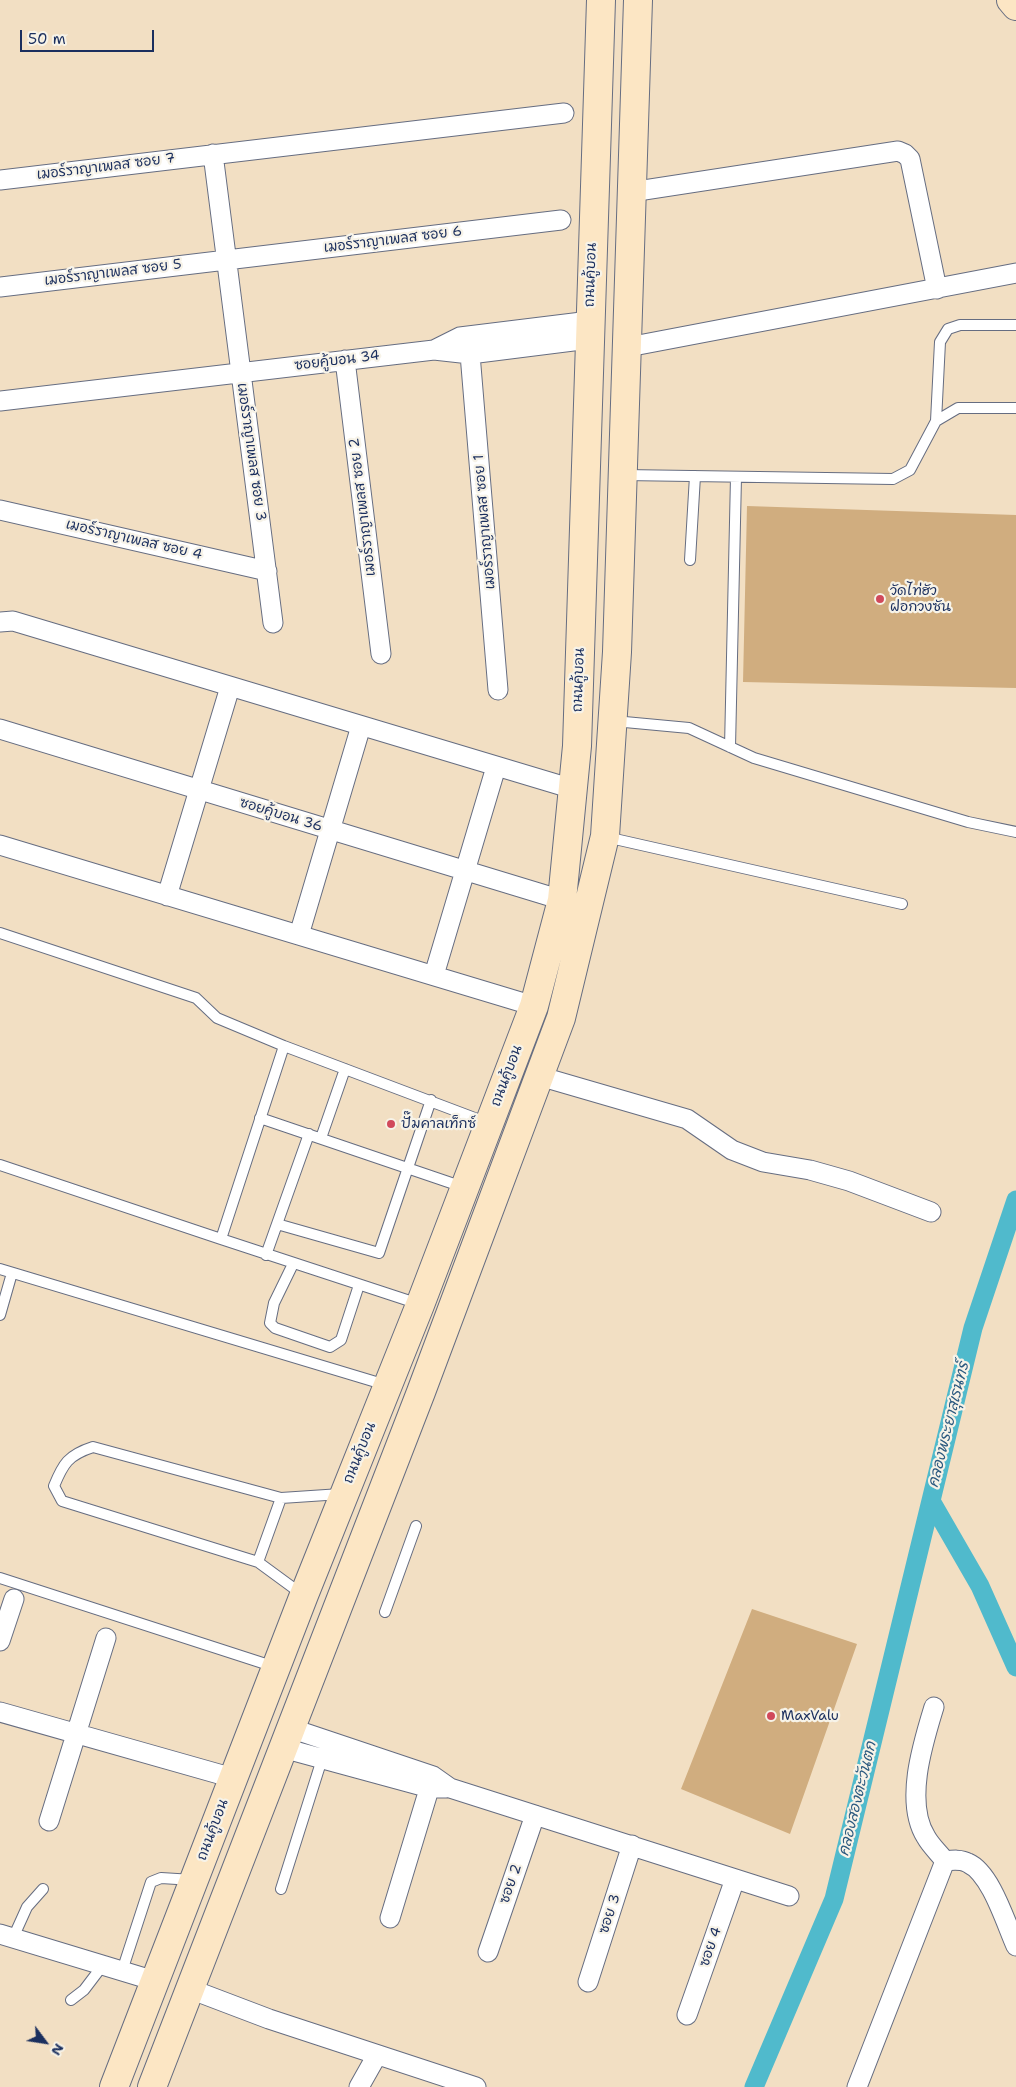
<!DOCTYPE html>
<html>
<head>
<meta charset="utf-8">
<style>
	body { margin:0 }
	#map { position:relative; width:1016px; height:2087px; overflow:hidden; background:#f2dfc3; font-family:"Shantell Sans",sans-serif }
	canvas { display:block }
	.north { position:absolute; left:20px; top:2017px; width:50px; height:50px; -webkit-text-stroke:4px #f7f3e8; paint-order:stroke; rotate:121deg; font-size:14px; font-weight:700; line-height:20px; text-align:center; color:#1b2f5e }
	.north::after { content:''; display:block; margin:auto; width:18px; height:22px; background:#1b2f5e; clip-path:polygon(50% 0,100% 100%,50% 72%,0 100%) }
	.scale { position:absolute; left:20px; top:30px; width:134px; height:22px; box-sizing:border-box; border:2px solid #1b2f5e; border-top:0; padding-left:6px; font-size:15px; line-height:18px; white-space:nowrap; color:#1b2f5e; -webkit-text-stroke:4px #f7f3e8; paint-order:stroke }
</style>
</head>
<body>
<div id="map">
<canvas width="1016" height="2087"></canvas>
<div class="north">N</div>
<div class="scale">50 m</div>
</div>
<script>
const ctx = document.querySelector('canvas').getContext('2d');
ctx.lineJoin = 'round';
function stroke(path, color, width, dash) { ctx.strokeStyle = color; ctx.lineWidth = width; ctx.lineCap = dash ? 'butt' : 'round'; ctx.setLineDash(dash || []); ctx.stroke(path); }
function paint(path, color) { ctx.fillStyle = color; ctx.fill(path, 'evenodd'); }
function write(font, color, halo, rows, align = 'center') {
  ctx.font = font + ' "Shantell Sans","Playpen Sans Thai",sans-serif'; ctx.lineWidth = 4.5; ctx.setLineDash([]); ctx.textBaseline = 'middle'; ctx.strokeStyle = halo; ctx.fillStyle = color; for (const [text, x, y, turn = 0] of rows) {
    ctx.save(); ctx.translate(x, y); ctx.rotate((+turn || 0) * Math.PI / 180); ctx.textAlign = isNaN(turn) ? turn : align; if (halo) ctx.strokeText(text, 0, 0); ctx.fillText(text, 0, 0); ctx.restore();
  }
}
stroke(new Path2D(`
	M931,1501L980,1586L1016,1667
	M754,2087L834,1899L973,1328L1016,1200`), '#50bacc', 19);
paint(new Path2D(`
	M747,506L1016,515V688L743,682Z
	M752,1609L857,1644L790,1834L681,1789Z`), '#d0ad7f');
const service = new Path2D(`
	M936,421L940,342L948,329L960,325H1016
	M624,475L893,479L910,470L936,421L958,408H1016
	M690,560L695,476
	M614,721L689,728L754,758L968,822L1016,832
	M730,747L736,477
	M606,837L902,904
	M0,933L196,998L217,1018L284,1046L488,1123
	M284,1046L221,1239L419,1304
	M260,1118L463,1187
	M321,1138L345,1069
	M0,1165L221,1239
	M277,1224L379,1253L431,1100
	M266,1255L309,1134
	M293,1264L274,1303L270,1323L275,1328L330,1347L341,1340L359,1285
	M0,1269L386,1385
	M0,1315L12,1273
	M281,1498L93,1447C68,1455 63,1464 54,1486L62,1501L258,1562L303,1595
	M258,1562L281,1498L341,1494
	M0,1578L275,1667
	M385,1612L416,1526
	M281,1889L323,1756
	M13,1938L27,1907L43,1889
	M122,1971L151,1882L161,1878L193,1880
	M71,2000L84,1990L103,1965`);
const minor = new Path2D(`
	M213,154L273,623
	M0,180L564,113
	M631,192L898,151L905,154L910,159L937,289
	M0,287L561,220
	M628,347L1016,273
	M434,350L460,337L590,321
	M470,354L498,690
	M345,360L381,654
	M0,401L434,350L470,354L589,339
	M0,510L267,571
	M0,622L13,621L573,789
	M0,729L562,900
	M0,845L534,1006
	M167,896L230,687
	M299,935L361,726
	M434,975L496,767
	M539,1076L687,1119L732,1150L763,1162L810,1170L849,1181L931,1212
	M0,1641L14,1599
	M934,1707C923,1743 904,1802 926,1837C931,1846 939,1853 945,1861
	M0,1712L233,1778
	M290,1728L433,1776L450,1788L789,1896
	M283,1748L430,1788H446
	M49,1821L106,1638
	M390,1918L433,1776
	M0,1934L155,1981
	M488,1952L535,1815
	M588,1982L632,1845
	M190,1989L269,2019L476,2087
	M687,2015L735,1879
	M359,2087L377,2055
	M857,2087L945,1861C953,1860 961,1859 968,1863C991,1873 1006,1924 1016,1946`);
const secondary = new Path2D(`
	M1011,0L1016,6
	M114,2087L304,1595L420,1305L534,1006L562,900L577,746L601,0
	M152,2087L421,1392L561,1018L605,836L617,652L638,0`);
stroke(service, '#666d81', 12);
stroke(minor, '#666d81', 21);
stroke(secondary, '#666d81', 30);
stroke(service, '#fff', 10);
stroke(minor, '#fff', 19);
stroke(secondary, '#fce6c4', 28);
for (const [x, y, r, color] of [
	[880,599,5,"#d1495b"],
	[391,1124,5,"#d1495b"],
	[771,1716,5,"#d1495b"]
]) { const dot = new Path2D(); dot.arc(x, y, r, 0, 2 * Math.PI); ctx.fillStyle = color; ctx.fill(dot); stroke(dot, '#f7f3e8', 2); }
write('14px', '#1b2f5e', '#f7f3e8', [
	["เมอร์ราญาเพลส ซอย 7",106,167,-7],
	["เมอร์ราญาเพลส ซอย 6",393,240,-7],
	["เมอร์ราญาเพลส ซอย 5",113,273,-7],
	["ถนนคู้บอน",591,275,-88],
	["ซอยคู้บอน 34",337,361,-7],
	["เมอร์ราญาเพลส ซอย 3",251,452,82],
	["เมอร์ราญาเพลส ซอย 2",363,507,-97],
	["เมอร์ราญาเพลส ซอย 1",485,522,-95],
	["เมอร์ราญาเพลส ซอย 4",134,540,13],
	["ถนนคู้บอน",579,680,-88],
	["ซอยคู้บอน 36",281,815,17],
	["ถนนคู้บอน",507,1076,-69],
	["ถนนคู้บอน",360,1453,-68],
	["ถนนคู้บอน",213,1830,-69],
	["ซอย 2",511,1884,-71],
	["ซอย 3",610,1914,-72],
	["ซอย 4",711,1947,-71]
]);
write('14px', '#1b2f5e', '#f7f3e8', [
	["วัดไท่ฮัว",890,591],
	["ฝอกวงซัน",890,607],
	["ปั๊มคาลเท็กซ์",401,1124],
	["MaxValu",781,1716]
], 'left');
write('italic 15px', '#2b597f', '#f7f3e8', [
	["คลองพระยาสุเรนทร์",949,1425,-76],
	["คลองสองตะวันตก",858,1799,-76]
]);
</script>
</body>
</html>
